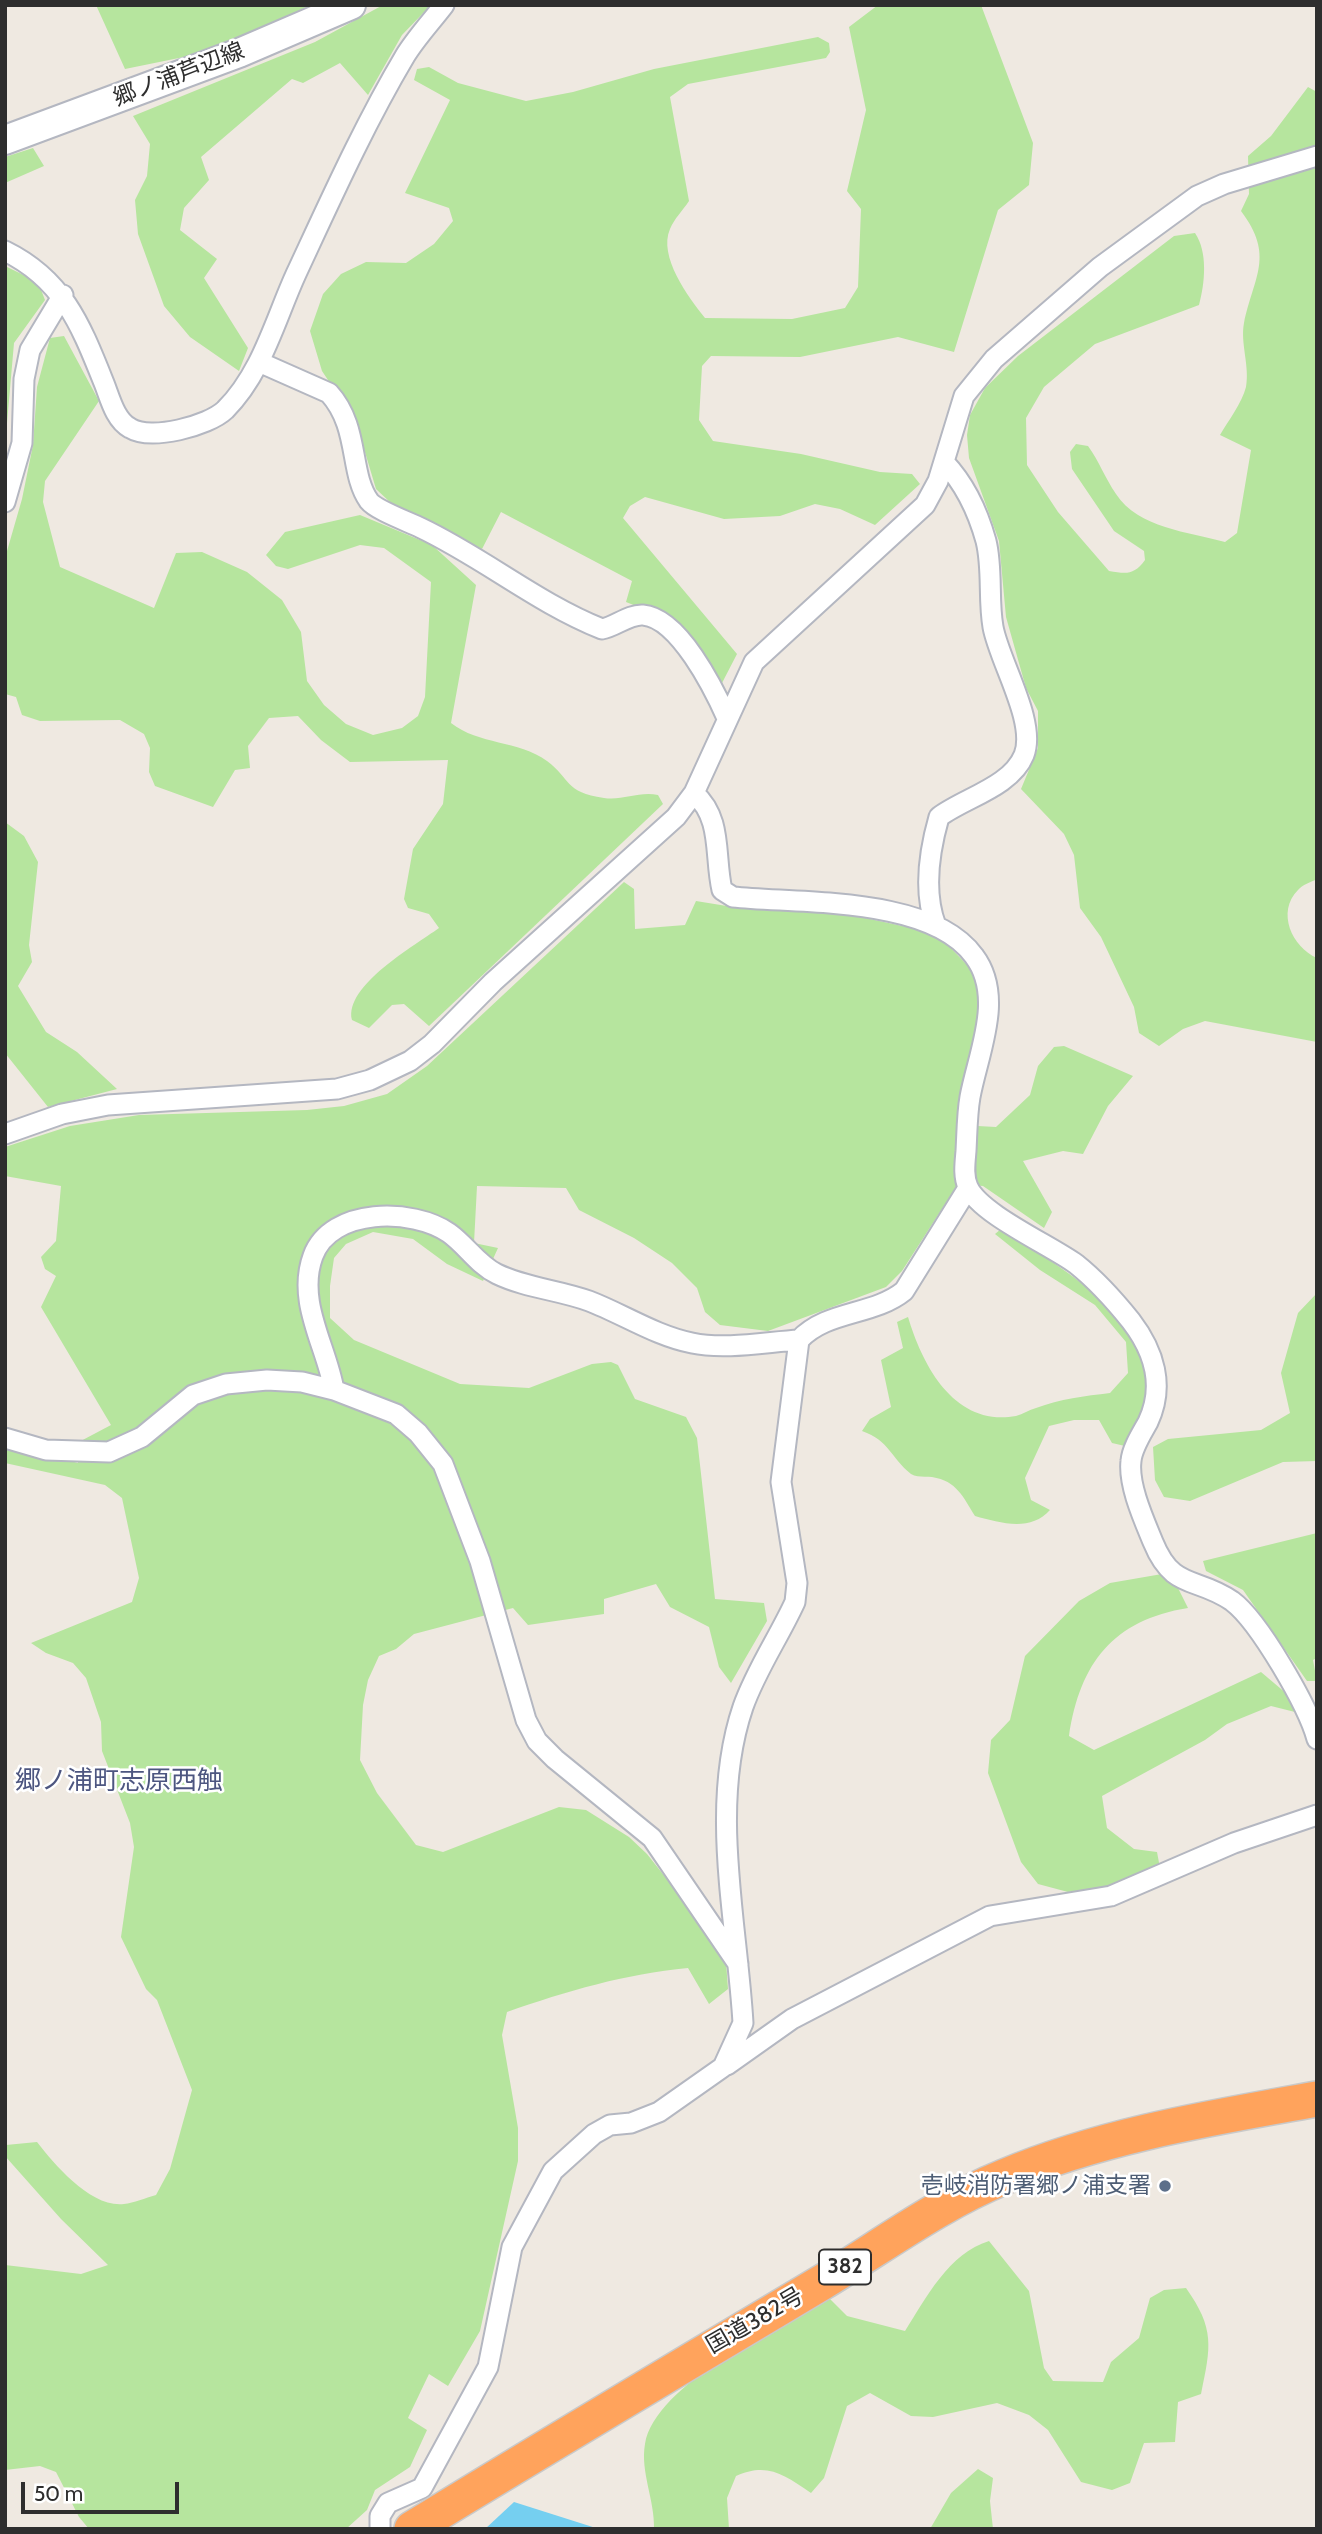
<!DOCTYPE html>
<html>
<head>
<meta charset="utf-8">
<style>
	body { margin:0 }
	#map { position:relative; width:1322px; height:2534px; overflow:hidden; background:#efe9e1; font-family:Cabin,sans-serif }
	canvas { display:block }
	.frame { position:absolute; inset:0; border:7px solid #2e2e2e; pointer-events:none }
	.scale { position:absolute; left:21px; top:2482px; width:158px; height:32px; box-sizing:border-box; border:4px solid #2e2e2e; border-top:0; padding-left:9px; font-size:21px; line-height:24px; white-space:nowrap; color:#2e2e2e; -webkit-text-stroke:5px #fff; paint-order:stroke }
</style>
</head>
<body>
<div id="map">
<canvas width="1322" height="2534"></canvas>
<div class="frame"></div>
<div class="scale">50 m</div>
</div>
<script>
const ctx = document.querySelector('canvas').getContext('2d');
ctx.lineJoin = 'round';
function paint(path, color) { ctx.fillStyle = color; ctx.fill(path, 'evenodd'); }
function stroke(path, color, width, dash) { ctx.strokeStyle = color; ctx.lineWidth = width; ctx.lineCap = dash ? 'butt' : 'round'; ctx.setLineDash(dash || []); ctx.stroke(path); }
function write(font, color, halo, rows, align = 'center') {
  ctx.font = font + ' Cabin,"Noto Sans JP",sans-serif'; ctx.lineWidth = 5; ctx.setLineDash([]); ctx.textBaseline = 'middle'; ctx.strokeStyle = halo; ctx.fillStyle = color; for (const [text, x, y, turn = 0] of rows) {
    ctx.save(); ctx.translate(x, y); ctx.rotate((+turn || 0) * Math.PI / 180); ctx.textAlign = isNaN(turn) ? turn : align; if (halo) ctx.strokeText(text, 0, 0); ctx.fillText(text, 0, 0); ctx.restore();
  }
}
paint(new Path2D(`
	M96,5H310L223,49L125,69Z
	M383,5H431L402,35L368,95L340,63L303,83L292,79L201,157L209,180L184,208L180,230L217,259L204,278L248,348L239,371L190,337L164,306L138,234L135,200L147,176L150,144L133,116L315,42Z
	M878,5H981L1033,143L1029,185L998,210L954,352L898,337L800,357L711,356L702,366L699,420L713,441L801,454L880,472L912,474L920,484L875,525L840,509L815,504L780,516L724,519L645,497L630,506L623,518L737,654L722,683L676,622L626,602L632,581L501,512L482,549L392,504L376,489L356,422L322,371L310,331L323,294L341,274L366,262L406,263L434,244L453,221L449,208L405,193L450,100L414,80L417,69L429,67L458,83L526,101L573,92L654,69L818,37L829,43L830,52L826,58L688,84L670,97L689,201C683,210 674,219 670,229C658,256 688,297 705,318L792,319L845,308L858,287L861,209L847,191L866,110L849,27Z
	M1308,87L1317,92V879C1311,882 1302,885 1298,890C1276,912 1292,947 1317,958V1042L1205,1021L1183,1029L1159,1046L1139,1033L1134,1007L1101,937L1080,908L1074,855L1064,834L1021,789L1038,748V711L1026,688L1006,617L999,541L969,458L967,435L970,415L985,388L1018,356L1174,236L1195,233C1208,252 1205,283 1199,305L1095,344L1044,387L1026,418L1027,465L1058,512L1109,571C1127,574 1134,575 1145,560L1144,551L1114,531L1072,469L1070,452L1076,444L1088,446C1099,461 1105,478 1116,494C1138,528 1189,532 1225,542L1237,533L1251,450L1220,435C1228,421 1242,403 1246,387C1250,366 1240,343 1244,323C1254,276 1275,256 1241,211L1249,194L1248,156L1271,136Z
	M33,148L44,166L5,183V157Z
	M5,266L38,282L45,300L14,343L5,446Z
	M64,336L99,401L45,481L43,502L60,567L154,608L176,553L202,552L247,572L282,600L301,632L307,681L324,705L346,724L373,735L402,728L418,716L425,697L431,582L384,548L360,545L288,569L276,566L266,555L285,532L360,515L432,545L476,585L451,723C479,745 518,740 547,761C571,779 564,792 604,798C622,801 639,791 658,795L663,804L429,1026L404,1004L392,1005L369,1028L352,1020C344,986 414,946 439,928L429,914L408,908L404,899L413,849L443,804L448,760L350,762L321,740L298,716L269,718L248,746L250,768L235,770L213,807L155,786L149,772L150,748L144,734L120,720L40,721L22,715L16,697L5,694V558L22,499L33,445L37,387L50,338Z
	M5,822L24,836L38,862L29,945L32,962L18,986L46,1032L77,1052L117,1089L48,1107L5,1053Z
	M624,882L634,889L635,929L685,925L696,901L739,908L847,914L916,929L944,941L972,970L981,992L959,1125L996,1127L1030,1095L1038,1066L1054,1047L1064,1046L1133,1076L1108,1106L1083,1154L1063,1151L1023,1161L1052,1212L1044,1228L983,1186L958,1184L902,1271L886,1287L768,1331L720,1325L705,1312L697,1288L672,1263L634,1238L579,1210L566,1188L477,1186L474,1243L498,1248L483,1281L447,1264L413,1239L373,1232L346,1244L334,1258L330,1286V1318L354,1340L460,1384L529,1388L592,1364L611,1362L618,1365L635,1399L686,1417L697,1438L715,1599L764,1603L767,1621L731,1683L719,1667L709,1627L670,1607L656,1584L604,1599V1614L528,1625L513,1608L414,1634L396,1649L379,1656L368,1680L363,1705L360,1760L377,1793L416,1845L443,1852L559,1807L586,1810L629,1837L647,1854L693,1912L726,1962L728,1989L709,2004L688,1968C625,1974 567,1991 507,2012L502,2035L518,2128V2161L480,2331L448,2386L429,2374L408,2418L427,2430L410,2467L375,2490L367,2510L346,2529H89L79,2517L56,2472L40,2466L5,2470V2265L81,2274L108,2265L61,2219L5,2156L6,2145L37,2142C55,2165 91,2208 124,2204C134,2203 145,2198 156,2195L170,2169L192,2090L157,2000L146,1989L121,1937L134,1847L130,1823L102,1751L101,1722L86,1678L73,1663L46,1653L31,1643L132,1602L139,1578L122,1498L105,1485L5,1463V1443L78,1463L77,1443L111,1425L41,1307L56,1276L45,1269L41,1257L56,1241L61,1186L5,1176V1147L70,1126L139,1115L307,1110L344,1106L387,1094L427,1066Z
	M1001,1229C1073,1275 1200,1346 1125,1446L1112,1443L1099,1420H1074L1049,1426L1025,1478L1031,1500L1050,1510C1031,1532 1000,1523 975,1516C963,1497 957,1481 932,1477C925,1476 917,1478 911,1474C890,1457 890,1441 862,1431L870,1419L891,1407L881,1360L903,1348L897,1322L908,1317C923,1367 955,1427 1016,1416C1023,1414 1029,1410 1036,1408C1060,1399 1085,1396 1110,1393L1128,1373L1126,1342L1095,1305L1040,1270L995,1234Z
	M1317,1293V1461L1283,1462L1190,1501L1164,1497L1155,1480L1153,1447L1168,1439L1261,1430L1290,1413L1281,1373L1298,1313Z
	M1317,1533V1658L1313,1660L1317,1681H1307L1243,1590L1206,1571L1203,1561Z
	M1162,1574L1178,1588L1188,1608C1113,1620 1080,1663 1069,1736L1094,1750L1261,1672L1287,1694L1295,1712L1271,1706L1227,1724L1205,1740L1102,1796L1107,1828L1134,1849L1157,1852L1160,1868L1105,1889L1068,1892L1038,1884L1021,1862L988,1773L991,1740L1010,1720L1025,1656L1079,1601L1110,1583Z
	M989,2241L1029,2291L1044,2368L1053,2381L1103,2382L1111,2362L1139,2338L1150,2298L1164,2290L1186,2288C1215,2329 1211,2346 1201,2394L1178,2402L1175,2442L1144,2443L1130,2483L1112,2490L1081,2482L1048,2430L1029,2415L997,2403L933,2417L911,2416L870,2393L847,2406L824,2478L811,2493C784,2475 768,2462 736,2476L727,2498L729,2529H654C655,2500 640,2472 645,2444C655,2384 780,2326 830,2299L847,2316L905,2331C926,2298 949,2253 989,2241Z
	M978,2469L993,2478L990,2501L993,2529H930L951,2493Z`), '#b6e59e');
paint(new Path2D(`
	M514,2502L599,2529H485Z`), '#75cff0');
const street = new Path2D(`
	M5,251C64,280 81,326 104,383C110,398 115,420 130,428C151,441 208,426 225,410C262,373 275,320 296,274C330,201 364,125 405,56C416,38 431,22 444,5
	M259,362L329,393C360,427 349,473 369,501C376,510 409,522 421,528C484,558 537,603 602,629C615,627 629,614 643,615C679,618 714,689 727,718
	M5,502L22,443L24,379L30,350L63,295
	M694,793C723,819 714,855 722,890L733,897C799,904 931,896 974,956C1005,997 978,1053 970,1097C967,1114 967,1133 966,1151C965,1163 963,1176 968,1187C980,1214 1050,1245 1076,1264C1096,1280 1115,1301 1131,1321C1154,1351 1165,1386 1148,1422C1142,1433 1132,1448 1131,1461C1128,1485 1144,1520 1153,1542C1173,1591 1196,1576 1232,1601C1259,1621 1308,1706 1317,1739
	M936,926C923,892 929,852 939,817C964,798 1011,787 1024,755C1037,722 999,661 993,627C988,599 993,569 986,541C978,512 965,484 944,462
	M5,1134L62,1114L108,1105L337,1089L370,1080L410,1061L432,1044L493,982L676,817L694,793L754,662L925,505L938,481L964,396L994,359L1100,267L1197,196L1224,184L1317,156
	M334,1390C327,1347 296,1302 313,1256C331,1207 413,1208 449,1233C466,1245 478,1265 497,1274C526,1288 559,1290 589,1301C623,1314 656,1336 692,1343C725,1350 766,1342 799,1340
	M5,1438L46,1450L109,1452L142,1437L193,1395L226,1384L267,1380L302,1382L334,1390L396,1414L418,1433L443,1464L480,1561L526,1720L537,1741L555,1759L652,1838L738,1964
	M727,2065L792,2019L990,1916L1111,1896L1234,1843L1317,1815
	M380,2529V2516L388,2503L422,2488L488,2367L512,2247L553,2171L594,2134L610,2125L631,2123L659,2112L723,2067L743,2023C737,1920 709,1807 743,1707C756,1670 779,1637 795,1602L797,1583L781,1482L799,1340C827,1310 873,1316 904,1291L968,1188`);
const secondary = new Path2D(`
	M5,140L239,53L351,5`);
const highway = new Path2D(`
	M412,2529C547,2446 684,2365 821,2283C881,2247 938,2204 1004,2177C1104,2135 1211,2118 1317,2099`);
stroke(street, '#b4b7c1', 23);
stroke(secondary, '#b4b7c1', 32);
stroke(highway, '#c9c9c9', 38);
stroke(street, '#fff', 19);
stroke(secondary, '#fff', 28);
stroke(highway, '#ffa35c', 35);
for (const [x, y, r, color] of [
	[1165,2186,7,"#5c6f8a"]
]) { const dot = new Path2D(); dot.arc(x, y, r, 0, 2 * Math.PI); ctx.fillStyle = color; ctx.fill(dot); stroke(dot, '#fff', 2.5); }
for (const [x, y, w] of [
	[845,2267,52]
]) { const box = new Path2D(); box.roundRect(x - w / 2, y - 17.5, w, 35, 5); ctx.fillStyle = '#fff'; ctx.fill(box); stroke(box, '#2e2e2e', 2); }
write('bold 21px', '#2e2e2e', null, [
	["382",845,2267]
]);
write('23px', '#2e2e2e', '#fff', [
	["郷ノ浦芦辺線",179,75,-21],
	["国道382号",755,2321,-30]
]);
write('23px', '#4e5e75', '#fff', [
	["壱岐消防署郷ノ浦支署",1151,2186]
], 'right');
write('26px', '#4d5680', '#fff', [
	["郷ノ浦町志原西触",119,1781]
]);
</script>
</body>
</html>
